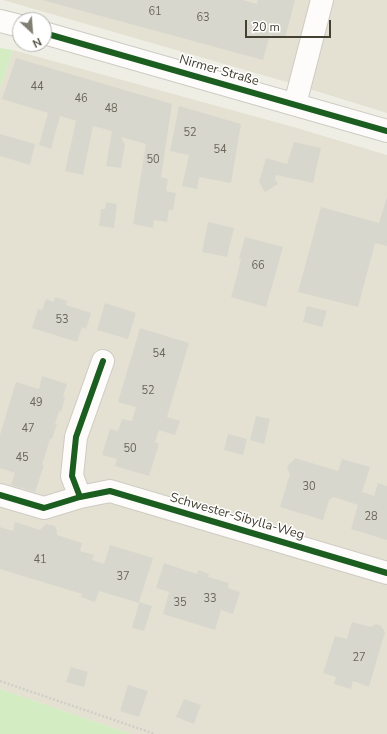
<!DOCTYPE html>
<html>
<head>
<meta charset="utf-8">
<style>
	body { margin:0 }
	#map { position:relative; width:387px; height:734px; overflow:hidden; background:#efeee5; font-family:"Nunito Sans",sans-serif }
	canvas { display:block }
	.north { position:absolute; left:12px; top:12px; width:40px; height:40px; box-sizing:border-box; background:#fff; border:1px solid #b4b3ad; border-radius:50%; rotate:154deg; font-size:11px; font-weight:700; line-height:16px; text-align:center; color:#444132 }
	.north::after { content:''; display:block; margin:auto; width:14px; height:18px; background:#807e71; clip-path:polygon(50% 0,100% 100%,50% 72%,0 100%) }
	.scale { position:absolute; left:245px; top:20px; width:86px; height:18px; box-sizing:border-box; border:2px solid #444132; border-top:0; padding-left:5px; font-size:12px; line-height:14px; white-space:nowrap; color:#444132; -webkit-text-stroke:3px #fff; paint-order:stroke }
</style>
</head>
<body>
<div id="map">
<canvas width="387" height="734"></canvas>
<div class="north">N</div>
<div class="scale">20 m</div>
</div>
<script>
const ctx = document.querySelector('canvas').getContext('2d');
ctx.lineJoin = 'round';
function paint(path, color) { ctx.fillStyle = color; ctx.fill(path, 'evenodd'); }
function stroke(path, color, width, dash) { ctx.strokeStyle = color; ctx.lineWidth = width; ctx.lineCap = dash ? 'butt' : 'round'; ctx.setLineDash(dash || []); ctx.stroke(path); }
function write(font, color, halo, rows, align = 'center') {
  ctx.font = font + ' "Nunito Sans",sans-serif'; ctx.lineWidth = 3; ctx.setLineDash([]); ctx.textBaseline = 'middle'; ctx.strokeStyle = halo; ctx.fillStyle = color; for (const [text, x, y, turn = 0] of rows) {
    ctx.save(); ctx.translate(x, y); ctx.rotate((+turn || 0) * Math.PI / 180); ctx.textAlign = isNaN(turn) ? turn : align; if (halo) ctx.strokeText(text, 0, 0); ctx.fillText(text, 0, 0); ctx.restore();
  }
}
paint(new Path2D(`
	M3,0H387V113L290,83Z
	M13,50L290,126L387,155V734H131L0,689V88Z`), '#e4e1d2');
paint(new Path2D(`
	M0,48L13,50L0,88Z
	M0,689L131,734H0Z`), '#d4ecc2');
paint(new Path2D(`
	M42,0H243L257,4L258,0H295L285,38L270,35L263,60Z
	M16,58L172,104L161,177L168,179L166,191L176,193L173,210H169L167,222L154,220L153,228L133,224L146,144L121,137L125,145L121,168L106,166L112,131L93,126L83,175L65,171L76,121L60,116L51,149L39,145L48,113L2,99Z
	M179,106L241,124L231,183L199,177L197,189L182,186L189,155L170,151Z
	M0,134L35,144L30,165L0,156Z
	M294,142L321,148L313,183L276,175L275,179L278,184L265,192L259,182L266,158L287,164Z
	M387,197V246L375,243L358,307L298,292L321,207L379,223Z
	M106,202L117,204L114,228L99,226L101,209H105Z
	M208,222L234,228L227,257L202,252Z
	M245,237L283,247L266,307L231,297L237,275L241,259H239Z
	M55,297L67,301L66,305L91,313L86,329L82,327L77,342L32,328L38,309L42,310L46,299L54,302Z
	M105,303L136,313L128,339L97,330Z
	M307,306L327,311L322,327L303,322Z
	M140,328L189,343L167,417L180,421L175,435L159,430L155,442L159,444L149,476L115,466L117,459L102,455L110,429L118,431L122,419L132,421L136,407L118,402Z
	M42,376L67,384L63,396L65,397L61,412L59,411L55,424H57L52,439H50L42,465H44L35,492L11,485L15,473L0,468V435L16,382L39,389Z
	M256,416L270,419L264,444L250,440Z
	M228,434L247,439L243,455L224,450Z
	M295,458L338,471L342,459L370,467L362,492L374,496L378,483L387,486V540L351,529L358,505L334,497L329,500L323,520L280,507L290,474L287,469L289,464L293,461Z
	M15,522L40,530L46,524L55,526L57,531V535L82,543L80,551L94,555L92,560L104,564L110,545L153,558L139,602L152,606L144,631L132,628L139,603L99,591L95,602L81,597L82,594L0,569V527L13,531Z
	M164,563L197,574L198,570L209,574L208,577L229,583L228,588L240,592L233,614L221,610L215,630L163,614L169,592L156,588Z
	M352,622L371,627L376,624L381,626L385,632L369,687L353,681L351,689L334,684L336,677L323,673L335,636L347,639Z
	M71,667L88,672L84,687L66,682Z
	M128,685L148,691L139,717L120,711Z
	M184,699L201,705L194,724L176,717Z`), '#d8d7ce');
const minor = new Path2D(`
	M0,21L20,26
	M44,33L387,131
	M295,104L322,0
	M0,495L44,508L80,497L110,491L387,573
	M80,497L72,476L76,437L103,361`);
stroke(minor, '#cdcbc3', 24);
stroke(new Path2D(`
	M0,681L155,734`), '#d0cec8', 2.5, [2, 2]);
stroke(minor, '#fdfcfb', 22);
stroke(new Path2D(`
	M44,33L387,131
	M0,495L44,508L80,497L110,491L387,573
	M80,497L72,476L76,437L103,361`), '#1b5e20', 6);
write('11px', '#6a675a', null, [
	["61",155,12],
	["63",203,18],
	["44",37,87],
	["46",81,99],
	["48",111,109],
	["52",190,133],
	["54",220,150],
	["50",153,160],
	["66",258,266],
	["53",62,320],
	["54",159,354],
	["52",148,391],
	["49",36,403],
	["47",28,429],
	["50",130,449],
	["45",22,458],
	["30",309,487],
	["28",371,517],
	["41",40,560],
	["37",123,577],
	["33",210,599],
	["35",180,603],
	["27",359,658]
]);
write('13px', '#444132', '#fff', [
	["Nirmer Straße",219,71,16],
	["Schwester-Sibylla-Weg",237,517,16]
]);
</script>
</body>
</html>
